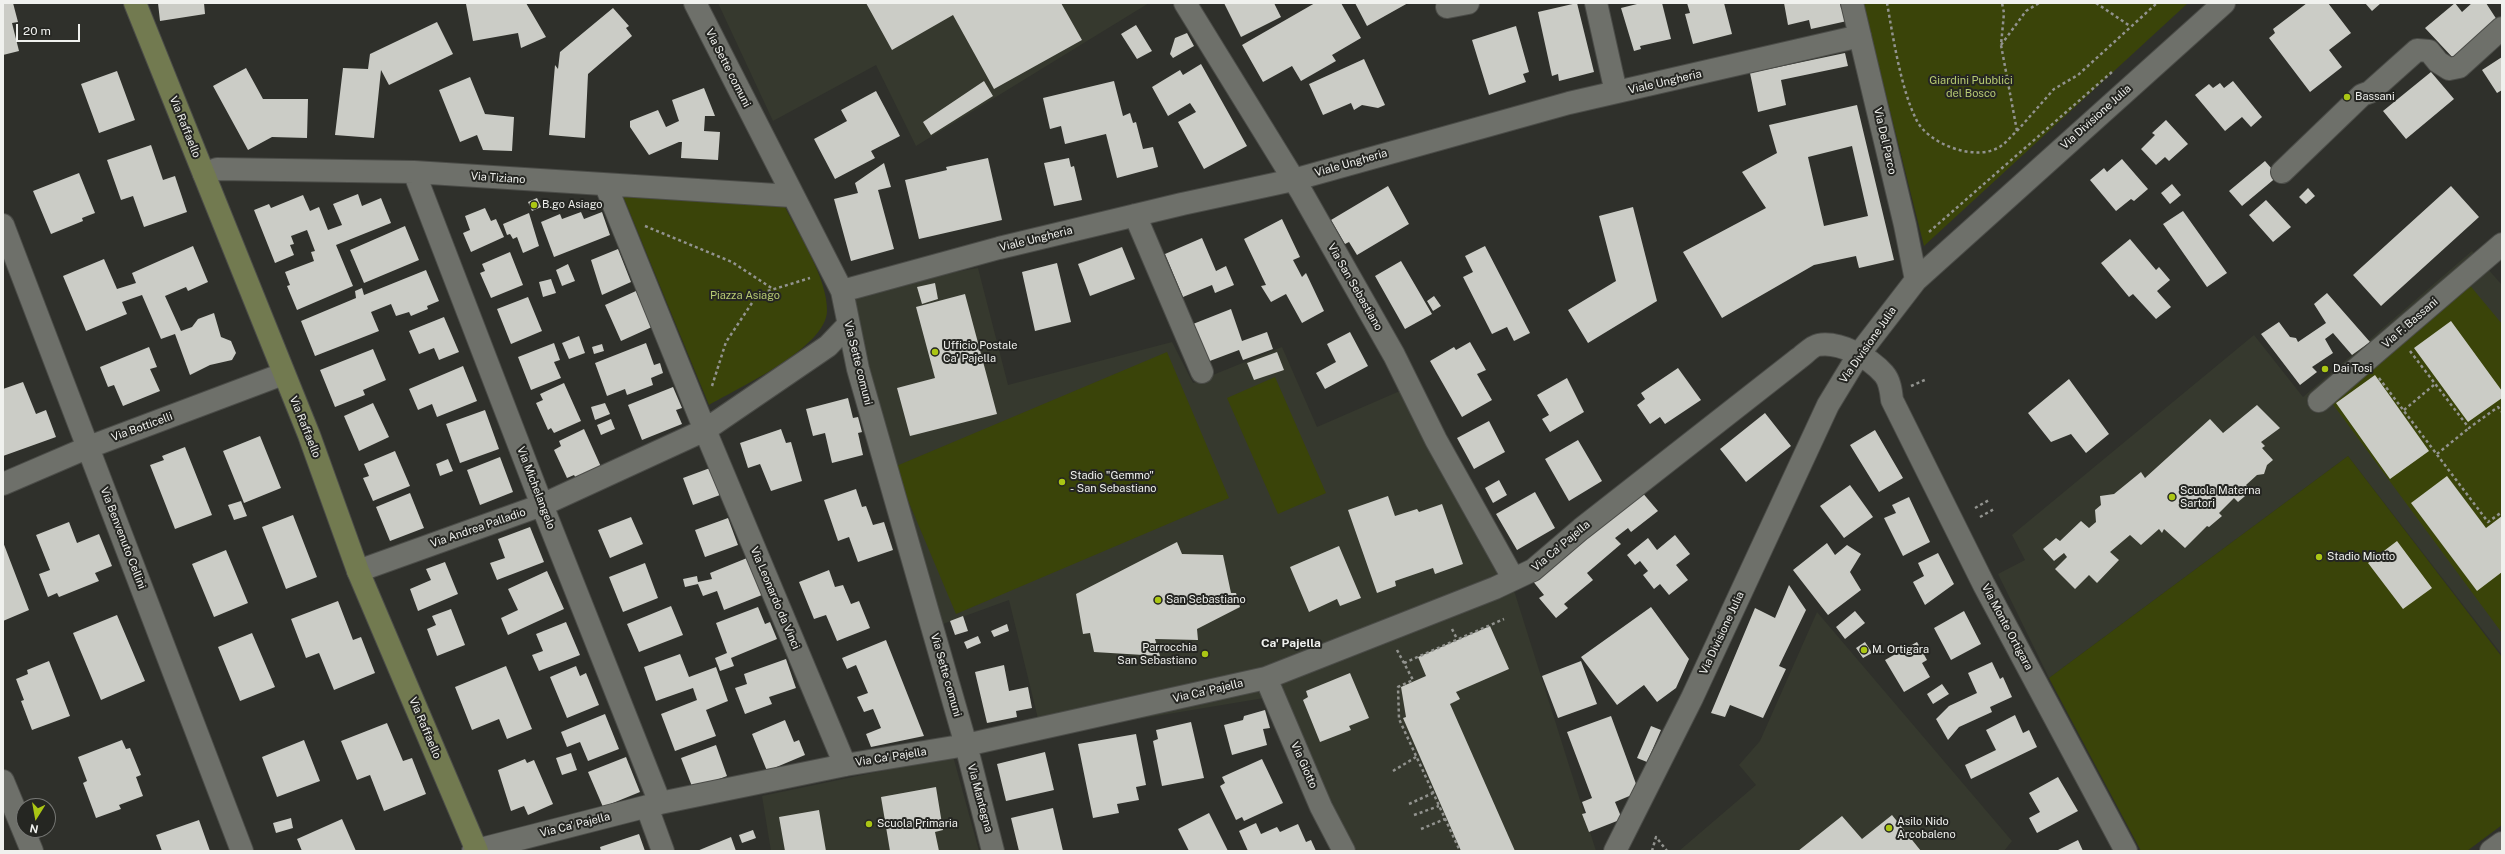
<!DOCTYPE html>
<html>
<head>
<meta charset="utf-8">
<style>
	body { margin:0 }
	#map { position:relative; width:2505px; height:854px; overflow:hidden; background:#2f302b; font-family:"Public Sans",sans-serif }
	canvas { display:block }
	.frame { position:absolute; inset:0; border:4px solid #f0f1ee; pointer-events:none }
	.north { position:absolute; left:16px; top:798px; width:40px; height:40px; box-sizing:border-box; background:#252622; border:1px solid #767774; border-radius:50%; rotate:191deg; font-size:11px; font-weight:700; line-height:16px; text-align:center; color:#f0f1ee }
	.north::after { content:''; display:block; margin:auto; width:14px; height:18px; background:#abc614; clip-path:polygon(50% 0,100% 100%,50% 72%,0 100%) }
	.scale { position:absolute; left:16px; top:24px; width:64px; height:18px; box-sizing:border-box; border:2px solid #f0f1ee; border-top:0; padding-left:5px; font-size:12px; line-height:14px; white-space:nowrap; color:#f0f1ee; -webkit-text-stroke:3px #252622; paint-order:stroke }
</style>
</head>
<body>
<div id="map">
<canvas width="2505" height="854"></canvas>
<div class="frame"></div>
<div class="north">N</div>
<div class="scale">20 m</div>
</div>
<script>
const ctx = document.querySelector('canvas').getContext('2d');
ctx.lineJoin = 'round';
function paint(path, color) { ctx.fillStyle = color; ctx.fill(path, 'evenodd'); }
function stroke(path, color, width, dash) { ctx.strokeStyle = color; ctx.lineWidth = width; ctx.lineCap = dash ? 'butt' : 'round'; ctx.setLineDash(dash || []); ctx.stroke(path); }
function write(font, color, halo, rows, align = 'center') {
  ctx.font = font + ' "Public Sans",sans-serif'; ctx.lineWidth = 4; ctx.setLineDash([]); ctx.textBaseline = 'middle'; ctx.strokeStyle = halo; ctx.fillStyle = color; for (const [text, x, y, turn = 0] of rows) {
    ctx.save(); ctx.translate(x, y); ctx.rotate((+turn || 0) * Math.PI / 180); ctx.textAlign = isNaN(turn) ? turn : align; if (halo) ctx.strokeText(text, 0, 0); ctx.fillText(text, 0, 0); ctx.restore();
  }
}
paint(new Path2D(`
	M718,3H1149L916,146L876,65L773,121Z
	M2472,251L2502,285V655L2348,456L2049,678L1998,574L2025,560L2012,535L2254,335L2303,397Z
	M978,268L1008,385L1172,342L1193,383L1282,347L1317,427L1416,384L1511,581L1596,851H1336L1264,698L1042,735L1009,600L932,628L848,325L858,289Z
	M1817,612L2012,841L2004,851H1679L1756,785L1739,765L1760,741Z
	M953,756L979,851H771L762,796Z`), '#36392e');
paint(new Path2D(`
	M1863,3H2188L1924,246Z
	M623,196L771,204L785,207C799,235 828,279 827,311C826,348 738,388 709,405Z
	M2468,283L2502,324V633L2329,399Z
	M1167,352L1229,498L956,614L894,467Z
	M1275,377L1326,493L1278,514L1227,398Z
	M2348,456L2502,657V825L2467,851H2141L2049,678Z`), '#3a4409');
paint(new Path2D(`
	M3,3H13L18,22L12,23L19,51L3,55Z
	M158,3H204L205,14L160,21Z
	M526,3L546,37L521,48L518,33L473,41L466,4Z
	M866,3H1061L1082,40L994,89L953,15L892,50Z
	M1224,3H1274L1281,17L1241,37Z
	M1315,3H1341L1361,38L1332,55L1336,61L1301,81L1292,66L1263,82L1242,45Z
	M1355,3H1408L1367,26Z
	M1577,3L1594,72L1559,81L1558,74L1552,76L1538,12Z
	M1641,3H1662L1671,39L1640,46L1641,49L1634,51L1621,8Z
	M1687,3H1724L1732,34L1693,44L1685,14L1690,13Z
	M1784,3H1840L1841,8L1844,7L1847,21L1811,29L1809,20L1788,25Z
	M2307,3H2328L2351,33L2329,50L2342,67L2310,92L2269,38L2275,33L2273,29Z
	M2365,3H2381L2372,11Z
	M2455,3L2462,12L2472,3H2486L2497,20L2454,59L2425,28Z
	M613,8L629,26L626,28L632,36L588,74L585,138L549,135L555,65L558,69L560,52Z
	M437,22L453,54L389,85L381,70L374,138L335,135L343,68L368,69L370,54Z
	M1136,25L1152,51L1137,59L1121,34Z
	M1516,26L1529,72L1523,74L1526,82L1489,95L1472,40Z
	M1187,33L1194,46L1173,58L1170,54L1175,38Z
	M1845,53L1848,66L1781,80L1786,105L1758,112L1750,73Z
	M2502,57V90L2497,93L2482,70Z
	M1364,59L1385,105L1378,108L1362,105L1354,110L1351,103L1323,115L1309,84Z
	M1201,64L1247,146L1204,169L1178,122L1196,112L1190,103L1168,116L1152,87L1180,70L1183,75Z
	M246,68L263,99H308L307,138L272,137L248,150L213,86Z
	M117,71L135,120L99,133L81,84Z
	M2431,72L2454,99L2406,139L2383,111Z
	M470,77L485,114L514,117L512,151L483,150L477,135L460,142L439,90Z
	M984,81L993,96L931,135L923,122Z
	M1114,81L1123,116L1130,113L1133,123L1136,122L1143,149L1153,147L1158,167L1117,178L1106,134L1065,144L1061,126L1050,129L1043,98Z
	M2233,81L2262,117L2251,127L2242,117L2225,131L2195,95L2209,84L2213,88L2220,83L2224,88Z
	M704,88L715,116H705L704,131L720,132L718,160L681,158L682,142H679L649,155L630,127V121L658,110L666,127L679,121L672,100Z
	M876,91L900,136L871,151L875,158L835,179L814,139L847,121L841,110Z
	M1857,105L1894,260L1859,268L1856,256L1814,265L1722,318L1683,252L1766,208L1742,172L1777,153L1769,125ZM1852,146L1868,216L1824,226L1808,157Z
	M2166,120L2188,144L2169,161L2165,157L2156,165L2141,149L2155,135L2152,133Z
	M151,145L163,180L175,176L187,212L144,227L133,196L121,200L107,160Z
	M988,158L1002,220L919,239L905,180L947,170L946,167Z
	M1069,158L1071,167L1074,166L1082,200L1054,206L1044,163Z
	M2122,159L2148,189L2134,201L2131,199L2116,211L2090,180L2104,168L2107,172Z
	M2265,161L2278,176L2242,206L2229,191Z
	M884,163L891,187L878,190L894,249L851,261L834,199L858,193L855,183Z
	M79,173L95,213L82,218L83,221L51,234L33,191Z
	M2172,184L2181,195L2170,204L2161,193Z
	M1388,186L1409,224L1357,255L1349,242L1345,244L1331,220Z
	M2451,186L2479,217L2381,306L2353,275Z
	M2308,188L2315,196L2306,204L2299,197Z
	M358,194L362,206L381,198L391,223L336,245L353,286L297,310L287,286L290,285L285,272L314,261L311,252L315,251L307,230L291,236L294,244L290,245L294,255L275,263L254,210L269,204L271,208L303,195L310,211L319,207L328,230L342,225L333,204Z
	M537,198L541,207L532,211L528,202Z
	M2266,200L2291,227L2273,242L2249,215Z
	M1633,207L1657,301L1588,343L1568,310L1616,281L1599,216Z
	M485,208L491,221L496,219L504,237L471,252L463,233L470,230L465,216Z
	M2183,211L2227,273L2207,287L2163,224Z
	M581,212L584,219L602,212L610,235L554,257L541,222L560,214L562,219Z
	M529,213L539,246L523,253L517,237L513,239L510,234L507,235L503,224Z
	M1282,219L1300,257L1293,260L1302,277L1306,273L1324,311L1302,323L1286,294L1271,302L1261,286L1266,285L1244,239Z
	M405,226L419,260L364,283L350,250Z
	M1202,238L1216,271L1226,266L1234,285L1215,293L1212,285L1183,297L1165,254Z
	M2130,239L2156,270L2159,267L2170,280L2157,291L2171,307L2156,319L2133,294L2129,297L2101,263Z
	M193,246L208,282L188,291L186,287L165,296L181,331L192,327L198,319L214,313L221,337L231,341L236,353L232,360L210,365L190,375L175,334L161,339L142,295L122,302L127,314L86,331L63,276L104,259L117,289L136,283L132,273Z
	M1485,246L1530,333L1514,341L1507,327L1492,334L1463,277L1473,272L1465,256Z
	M1122,247L1135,279L1090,296L1078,264Z
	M618,249L631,282L602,295L591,260Z
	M510,252L523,285L491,298L480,273L485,271L482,264Z
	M1401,261L1432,314L1405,329L1375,276Z
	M1057,263L1071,322L1035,331L1022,272Z
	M568,264L575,281L562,286L556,270Z
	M426,270L439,301L427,306L428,309L411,316L409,312L396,316L391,304L371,312L379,331L315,356L301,321L356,298L355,291L362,288L364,295Z
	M551,279L556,293L543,297L539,282Z
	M935,283L938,299L922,304L917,287Z
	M636,291L652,327L621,341L605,305Z
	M2327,293L2370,342L2352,355L2333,333L2325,339L2333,353L2312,367L2317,372L2300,385L2261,334L2279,322L2290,337L2296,338L2298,342L2326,323L2314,304Z
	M965,294L997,414L910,436L897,388L935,378L916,307Z
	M1434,296L1441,306L1433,311L1427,301Z
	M528,297L542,331L511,344L497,309Z
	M1231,309L1242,341L1267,332L1273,349L1243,360L1239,350L1207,362L1193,324Z
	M444,317L459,352L439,360L434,348L419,354L409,331Z
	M2451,321L2502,391V398L2468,422L2414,348Z
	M1350,332L1368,366L1325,389L1316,373L1336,362L1327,344Z
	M579,336L585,353L569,359L562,343Z
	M1470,342L1486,370L1477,374L1492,400L1462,417L1430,361L1454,347L1456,350Z
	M554,343L560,360L554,362L561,378L531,390L518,357Z
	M646,343L654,365L660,363L663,373L651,378L653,385L627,395L625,389L607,396L595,363Z
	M602,344L604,351L594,354L592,347Z
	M149,347L157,367L150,369L160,391L123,406L114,385L108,387L100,367Z
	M373,349L386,380L363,390L365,395L335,407L320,370Z
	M1277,352L1284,370L1254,380L1247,363Z
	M463,366L477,401L437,417L432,404L418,410L409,389Z
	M1678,368L1701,400L1665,424L1660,417L1650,424L1637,405L1645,399L1641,393Z
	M2375,375L2429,451L2390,479L2336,403Z
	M1567,378L1584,412L1550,432L1542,419L1549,415L1537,395Z
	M2069,379L2109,434L2086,453L2071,434L2051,442L2028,413Z
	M23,382L36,414L46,410L56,437L3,456V389Z
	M564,383L581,421L554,433L551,428L548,430L536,403L543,400L540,394Z
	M673,387L682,408L676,410L682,424L642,440L628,405Z
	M848,398L853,418L858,417L862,432L858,433L863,455L832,463L825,433L813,436L806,409Z
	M373,403L389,437L359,451L344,416Z
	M605,403L610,414L595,420L591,407Z
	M2257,405L2280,428L2261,442L2265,446L2262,448L2273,460L2267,465L2264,474L2257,475L2246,485L2251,491L2238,502L2234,498L2219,513L2222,516L2209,527L2207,526L2185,548L2164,529L2162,533L2159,529L2141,545L2130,535L2110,552L2119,560L2097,583L2089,575L2075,589L2055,569L2067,557L2064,553L2054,561L2043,549L2056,538L2060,541L2081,521L2089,528L2096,522L2095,510L2101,505L2100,496L2114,494L2141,472L2145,478L2210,419L2223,433Z
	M485,410L499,449L460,463L446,424Z
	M1765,413L1791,446L1746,482L1720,449Z
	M611,419L615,429L601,435L597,425Z
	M1489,421L1505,452L1474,469L1457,438Z
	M584,429L602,469L577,480L574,475L567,478L554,450L561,446L559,441Z
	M781,429L786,443L791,442L802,481L771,491L760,464L748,468L740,443Z
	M1875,430L1903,478L1879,492L1850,445Z
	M260,436L281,488L244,503L223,451Z
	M1578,440L1602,481L1569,501L1545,459Z
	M185,447L212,515L175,529L150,465L164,460L162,456Z
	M395,451L410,486L373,501L363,478L369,476L364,464Z
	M500,457L513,492L480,505L467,470Z
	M448,459L453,471L440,476L436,464Z
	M710,468L720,495L693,505L683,478Z
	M2447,476L2486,528L2502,516V572L2477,591L2411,503Z
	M1499,480L1507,495L1493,503L1485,488Z
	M1850,485L1873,517L1844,538L1820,506Z
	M856,489L862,507L866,506L873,525L884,522L893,550L858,562L849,537L838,541L824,500Z
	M1641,491L1658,511L1631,532L1628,528L1615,538L1621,544L1587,573L1593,580L1564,604L1568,608L1556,618L1539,598L1544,595L1532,580Z
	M1535,492L1555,528L1517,550L1496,514Z
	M410,493L424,528L390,541L376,507Z
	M1388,496L1395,516L1417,509L1419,512L1442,504L1463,564L1435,574L1433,568L1395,581L1396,586L1377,593L1348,510Z
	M1909,497L1930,542L1903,556L1884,518L1896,513L1892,505Z
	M241,501L247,516L234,520L228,505Z
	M293,515L317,577L286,589L262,527Z
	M631,517L643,544L610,558L598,530Z
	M728,518L738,545L705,557L695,530Z
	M69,522L77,543L99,534L112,566L95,573L99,581L59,597L57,593L48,597L39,574L50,570L36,535Z
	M530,527L544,562L497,580L490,563L505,558L498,539Z
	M1675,535L1690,554L1676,565L1688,580L1669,595L1660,584L1654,589L1643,575L1648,571L1640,561L1635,565L1627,555L1648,538L1657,550Z
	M2397,541L2432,588L2403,609L2368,563Z
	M3,542L29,610L3,621Z
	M1177,542L1182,554L1223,555L1231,593H1236L1240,607L1197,629L1198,640L1155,639L1160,656L1094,652L1090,633L1083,634L1076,594Z
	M1827,543L1835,555L1847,545L1861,554L1850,572L1861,590L1828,615L1793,570Z
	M1339,546L1361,598L1340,606L1337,599L1309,612L1290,567Z
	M226,550L248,603L214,617L192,564Z
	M1938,553L1954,584L1925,605L1913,582L1924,576L1918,563Z
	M747,558L762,595L724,610L717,591L703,596L698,584L685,587L683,579L697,576L698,582L712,579L710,573Z
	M445,562L458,594L418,611L410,589L431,580L426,569Z
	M645,563L658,598L623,612L609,577Z
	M829,570L835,587L843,585L851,604L859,601L870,628L837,641L826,615L814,619L799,582Z
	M547,571L564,609L508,635L501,618L518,610L508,589Z
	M1789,585L1806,610L1779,666L1786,669L1763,718L1730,705L1725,717L1711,713L1755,608L1775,618Z
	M338,601L353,640L361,637L375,673L334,690L319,653L306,658L291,619Z
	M671,606L683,635L639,652L627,624Z
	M758,607L765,624L770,622L777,639L731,658L734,666L720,671L715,658L727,653L716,623Z
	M1651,607L1689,659L1676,688L1657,702L1644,685L1617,705L1581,657Z
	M451,609L465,645L437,656L427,629L436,625L432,616Z
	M1855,611L1865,623L1845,639L1836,627Z
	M1964,611L1981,644L1951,660L1934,628Z
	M117,615L145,681L101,700L73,633Z
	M963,616L968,631L955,635L950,621Z
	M566,622L580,655L539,671L532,655L543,651L536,634Z
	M1007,624L1009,631L994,637L991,631Z
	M1490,626L1509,669L1456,692L1460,699L1450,704L1515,851H1461L1403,718L1406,717L1401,687L1426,676L1418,657Z
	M252,633L275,687L240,701L218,647Z
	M978,636L981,643L967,649L964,642Z
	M886,640L924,736L871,747L866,734L881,728L873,709L864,712L857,697L868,693L856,665L847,669L842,658Z
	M1865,642L1872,653L1863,658L1856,648Z
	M1917,642L1927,660L1922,663L1930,677L1904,692L1885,660Z
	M680,654L689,677L716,667L728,701L706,710L716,736L675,751L661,714L697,700L693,688L656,701L644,667Z
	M786,659L796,688L769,697L772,704L745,714L735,688L747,684L744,674Z
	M49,661L70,716L32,730L21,701L24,700L16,679L28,674L27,670Z
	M1581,661L1597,704L1558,718L1542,676Z
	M1992,662L2000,679L2003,677L2012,697L1990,707L1992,712L1959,727L1948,740L1936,719L1949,706L1977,693L1968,673Z
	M1004,665L1009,691L1028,687L1032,708L1016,711L1017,717L987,723L975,672Z
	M506,666L532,729L507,739L499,719L472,730L455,687Z
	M576,666L580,676L586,673L599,705L567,718L550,677Z
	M1350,673L1369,718L1349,726L1351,730L1320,742L1303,700L1308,697L1306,691Z
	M1942,684L1949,694L1933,704L1927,694Z
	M1265,710L1270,728L1263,729L1267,745L1232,755L1224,725L1243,720L1244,716Z
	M605,714L619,749L588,761L580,742L567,747L561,732Z
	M2015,715L2023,733L2029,730L2037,747L1971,779L1965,765L1996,750L1986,730Z
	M1611,716L1639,792L1615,802L1622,819L1589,832L1582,814L1586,813L1582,802L1592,798L1567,732Z
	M785,720L794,742L799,740L805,755L767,771L752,734Z
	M1191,722L1204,778L1162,786L1153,741L1158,739L1156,730Z
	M387,723L403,761L412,758L426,794L384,811L370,775L357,780L341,741Z
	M1651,726L1661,730L1647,762L1637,758Z
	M1136,734L1146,785L1136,787L1139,800L1117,804L1119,813L1093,818L1078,744Z
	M122,740L126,749L130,748L141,775L136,777L143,796L119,805L121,809L96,818L83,783L87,781L78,757Z
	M304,740L320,781L277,797L262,757Z
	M716,745L727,776L693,789L681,758Z
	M1045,752L1054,790L1006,801L997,764Z
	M571,753L577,770L562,775L556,758Z
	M626,757L640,792L603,807L588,772Z
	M525,759L527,763L534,760L553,804L528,815L524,806L511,811L498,770Z
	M1262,759L1283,803L1244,821L1242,817L1236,820L1220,786L1225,783L1222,777Z
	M2058,777L2078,811L2037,833L2029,818L2040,812L2029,793Z
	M936,787L943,830L935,832L939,851H890L881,797Z
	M1053,808L1063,851H1019L1011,818Z
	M819,810L826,851H785L779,817Z
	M1209,813L1228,851H1189L1178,829Z
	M1892,815L1921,851H1798L1842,816L1862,839Z
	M291,818L293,828L276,833L273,823Z
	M342,819L356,851H302L297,839Z
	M199,820L210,851H162L156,835Z
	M1256,823L1261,834L1277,827L1280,832L1298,824L1306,842L1311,840L1316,851H1248L1239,831Z
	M753,830L756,838L742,843L739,835Z
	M639,834L645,851H601L600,847Z
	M731,837L736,851H697Z
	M2078,840L2083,851H2056Z`), '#cbccc6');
const minor = new Path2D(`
	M695,3L842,291L858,369L966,745L993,851
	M1185,3L1302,193L1394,355L1436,440L1513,578
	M1596,3L1616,92
	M1852,3L1905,225L1916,280
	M1447,7L1468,3
	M414,172L542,505L660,803
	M2282,172L2362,95L2370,92L2417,50L2429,51L2438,62L2449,69L2459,67L2502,28
	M204,174L217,169L414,172L792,196
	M606,186L705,430L845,765
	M1135,215L1202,372
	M3,225L242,851
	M842,291L999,248L1182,204L1293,180L1569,103L1860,36
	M2319,401L2502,244
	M3,484L89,447L283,374
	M358,571L542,505L705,430L828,346L848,325
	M1266,678L1321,807L1344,851
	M3,781L32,851
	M647,807L663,851
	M473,851L660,803L845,765L966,745L1266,678L1495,588L1533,570L1581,529L1798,359C1804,355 1812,346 1818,345C1840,341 1870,358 1884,374C1890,381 1891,391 1892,400L1984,585L2126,851
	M1615,851L1692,698L1828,405L1859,354L1916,280L2224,3`);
const tertiary = new Path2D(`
	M2491,851L2502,843`);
const secondary = new Path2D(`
	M135,3L309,435L358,571L477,851`);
stroke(minor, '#4b4c48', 24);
stroke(tertiary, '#4b4c48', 24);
stroke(secondary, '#4b4c48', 24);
stroke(new Path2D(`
	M1887,3C1893,37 1901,89 1916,119C1927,144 1977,163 2001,146C2007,142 2011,136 2017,131L2001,45L2004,13L2002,3
	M2096,3L2130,26
	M2001,45L2026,11L2039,3
	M2017,131L2054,89L2078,75L2157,3
	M645,226L732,262L773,289
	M1929,232L2113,71
	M2410,351L2469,428L2498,407L2502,412
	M2379,378L2488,522L2502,512
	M712,386L726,342L758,294L810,278
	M1911,386L1927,379
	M2404,410L2435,384
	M2437,454L2469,428
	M1975,508L1989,500
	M1980,517L1994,509
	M1452,629L1457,639
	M1397,650L1413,680L1398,687L1399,719L1460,851
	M1404,663L1504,619
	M1393,771L1416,757
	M1409,804L1433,793
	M1414,815L1439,806
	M1421,829L1445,819
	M1652,851L1656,837L1667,851`), '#92938f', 2.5, [3, 3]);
stroke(minor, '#6e706a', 22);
stroke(tertiary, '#6e706a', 22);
stroke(secondary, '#727a50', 22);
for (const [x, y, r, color] of [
	[2347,97,4,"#abc614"],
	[534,205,4,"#abc614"],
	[935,352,4,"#abc614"],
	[2325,369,4,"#abc614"],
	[1062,482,4,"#abc614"],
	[2172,497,4,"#abc614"],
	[2319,557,4,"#abc614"],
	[1158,600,4,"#abc614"],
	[1864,650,4,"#abc614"],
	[1205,654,4,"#abc614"],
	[869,824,4,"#abc614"],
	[1889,828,4,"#abc614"]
]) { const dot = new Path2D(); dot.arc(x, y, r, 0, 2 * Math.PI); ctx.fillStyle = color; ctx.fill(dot); stroke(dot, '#252622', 1.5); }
write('11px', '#f0f1ee', '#252622', [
	["Via Sette comuni",728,68,63],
	["Viale Ungheria",1665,82,-13],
	["Via Divisione Julia",2096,117,-42],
	["Via Raffaello",185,127,68],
	["Via Del Parco",1885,141,77],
	["Viale Ungheria",1351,163,-16],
	["Via Tiziano",498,178,4],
	["Viale Ungheria",1036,239,-14],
	["Via San Sebastiano",1355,287,60],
	["Via F. Bassani",2410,323,-41],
	["Via Divisione Julia",1868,345,-55],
	["Via Sette comuni",858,363,76],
	["Via Botticelli",142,427,-20],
	["Via Raffaello",305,427,68],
	["Via Michelangelo",536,488,69],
	["Via Andrea Palladio",478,528,-19],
	["Via Benvenuto Cellini",123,538,69],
	["Via Ca' Pajella",1561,546,-40],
	["Via Leonardo da Vinci",775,598,67],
	["Via Monte Ortigara",2007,627,62],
	["Via Divisione Julia",1722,633,-65],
	["Via Sette comuni",946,675,74],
	["Via Ca' Pajella",1208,691,-13],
	["Via Raffaello",425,728,67],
	["Via Ca' Pajella",891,757,-9],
	["Via Giotto",1304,765,66],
	["Via Mantegna",980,798,75],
	["Via Ca' Pajella",575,825,-14]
]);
write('11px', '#b7ca73', '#252622', [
	["Giardini Pubblici",1971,81],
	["del Bosco",1971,94],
	["Piazza Asiago",745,296]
]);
write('11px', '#f0f1ee', '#252622', [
	["Bassani",2355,97],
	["B.go Asiago",542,205],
	["Ufficio Postale",943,346],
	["Ca' Pajella",943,359],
	["Dai Tosi",2333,369],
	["Stadio \"Gemmo\"",1070,476],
	["- San Sebastiano",1070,489],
	["Scuola Materna",2180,491],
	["Sartori",2180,504],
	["Stadio Miotto",2327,557],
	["San Sebastiano",1166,600],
	["Parrocchia",1197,648,"right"],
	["San Sebastiano",1197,661,"right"],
	["M. Ortigara",1872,650],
	["Asilo Nido",1897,822],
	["Arcobaleno",1897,835],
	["Scuola Primaria",877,824]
], 'left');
write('bold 12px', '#f0f1ee', '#252622', [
	["Ca' Pajella",1291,643]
]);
</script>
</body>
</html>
